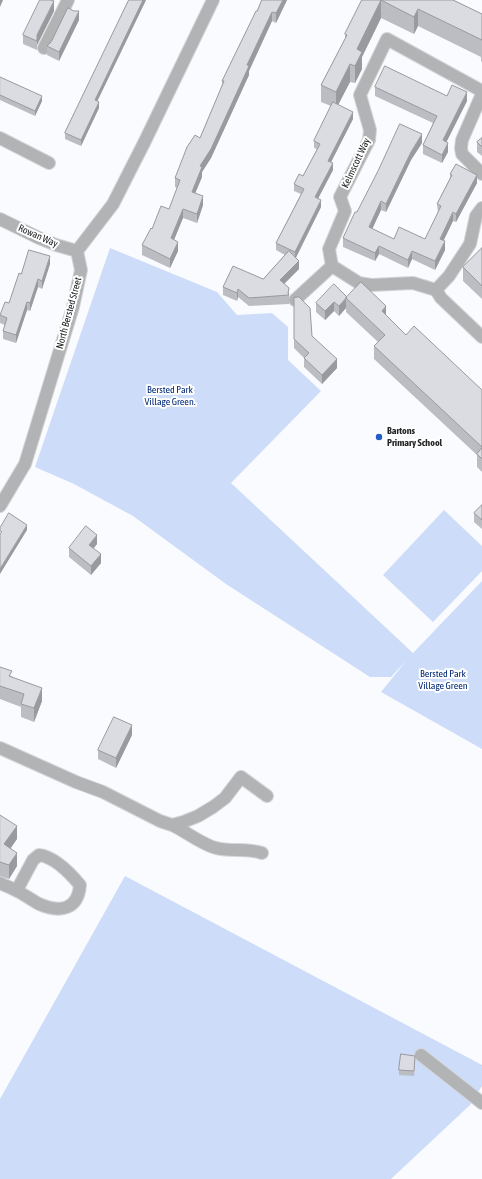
<!DOCTYPE html>
<html>
<head>
<meta charset="utf-8">
<style>
	body { margin:0 }
	canvas { display:block; background:#fafbfe }
</style>
</head>
<body>
<canvas width="482" height="1179"></canvas>
<script>
const ctx = document.querySelector('canvas').getContext('2d');
ctx.lineJoin = 'round';
function paint(path, color) { ctx.fillStyle = color; ctx.fill(path, 'evenodd'); }
function stroke(path, color, width, dash) { ctx.strokeStyle = color; ctx.lineWidth = width; ctx.lineCap = dash ? 'butt' : 'round'; ctx.setLineDash(dash || []); ctx.stroke(path); }
function write(font, color, halo, rows, align = 'center') {
  ctx.font = font + ' "Asap Condensed",sans-serif'; ctx.lineWidth = 4; ctx.setLineDash([]); ctx.textBaseline = 'middle'; ctx.strokeStyle = halo; ctx.fillStyle = color; for (const [text, x, y, turn = 0] of rows) {
    ctx.save(); ctx.translate(x, y); ctx.rotate((+turn || 0) * Math.PI / 180); ctx.textAlign = isNaN(turn) ? turn : align; if (halo) ctx.strokeText(text, 0, 0); ctx.fillText(text, 0, 0); ctx.restore();
  }
}
paint(new Path2D(`
	M110,248L217,292L237,315L272,313L288,327V360L321,391L231,483L413,653L482,581V749L381,692L406,661L391,677H370L226,584L133,516L74,484L35,467Z
	M444,510L482,546V571L433,622L383,575Z
	M125,876L482,1065V1086L470,1105L391,1179H0V1099Z`), '#ccdcf9');
const minor = new Path2D(`
	M44,48L68,0
	M482,91L387,39L360,95L370,130L369,140L340,197L345,211L329,249L332,266L359,283L371,285L413,283L436,290L449,276L470,244L476,216L482,208
	M482,94L462,140L461,148L462,154L482,174
	M0,138L49,163
	M0,219L39,238L56,245L77,251
	M77,251L113,204L145,141L213,0
	M436,290L441,298L482,337
	M295,300L332,266
	M0,506L25,464L73,307L81,270L77,251
	M0,748L76,782L103,792L160,821L172,825L183,822L198,816L213,807L225,798L241,777L267,796
	M172,825C185,831 203,845 216,848C231,852 247,848 262,853
	M0,883C6,886 12,888 17,891C25,895 32,900 39,904C60,913 78,910 80,885C70,873 55,857 39,855L33,860L17,890
	M421,1055L482,1103`);
stroke(minor, '#d4d5d7', 14);
stroke(minor, '#b2b3b5', 12);
paint(new Path2D(`
	M129,0H146L97,101L99,108L81,146L65,139V133Z
	M262,0H287L276,23L272,21L249,71V75L211,158L202,172V177L195,193L203,205L197,223L183,218L174,240L178,251L170,268L142,255V245L152,229L169,209L177,188L175,187V178L200,138L222,86V81Z
	M362,0H453L482,14V62L481,61V57L418,26L414,34L381,18L362,57V69L355,83L350,82L338,105L353,119L331,162L333,170L318,199L321,207L296,258L299,269L284,284L289,288V304L249,306L238,297L237,301L223,295V287L263,279L285,255L276,250V243L301,194L294,191V184L303,176L317,149L314,148V141L331,106L321,102V85L345,39V34Z
	M54,11L37,45V50L23,44V35Z
	M74,11L79,20L59,61L47,55V46L51,42Z
	M0,77L42,101L35,116L0,100Z
	M375,87L447,96L467,101L446,142L448,152L442,163L423,154V145L433,123L375,96Z
	M482,138V156L477,152V142Z
	M422,143L411,160L386,212L381,210L372,229L394,239H425L438,213L437,204L450,178V174L477,183L456,222L453,221L443,241L445,250L435,270L412,259L408,268L379,254L375,261L343,247V238L357,212Z
	M482,248V299L463,281V267Z
	M50,264L42,289L38,287L30,311L27,310L16,343L3,339V331L5,325L0,323V315L9,303L21,274Z
	M347,297L386,315L406,335L482,390V472L477,467V455L374,359V346L378,342L346,312V308L339,316L334,311L325,320L316,312V303Z
	M294,298L312,336L337,368L322,384L304,367V358L294,348Z
	M482,505V529L474,522V513Z
	M97,544L93,549L101,563L91,575L69,557V548Z
	M0,667L42,701L34,722L21,717V707L0,699Z
	M132,735L116,768L98,759V750Z
	M0,815L17,839L11,848L17,866L9,879L0,876Z
	M415,1060L414,1076L399,1075V1070Z`), '#bbbdc2');
paint(new Path2D(`
	M0,0H3L0,7Z
	M143,0H146L95,106V100Z
	M283,0H287L276,23V13Z
	M381,0V18L362,57V69L355,83V66L357,49Z
	M54,1V11L37,45V50V35Z
	M418,9V26L414,34V17Z
	M79,11V20L59,61V52Z
	M272,12V21L249,71V75L211,158L202,172V177L192,201V192L200,166Z
	M350,64V82L336,109V92Z
	M467,92V101L443,149V140Z
	M42,96V101L35,116V111Z
	M99,102V108L81,146V140Z
	M353,112V119L328,168V161Z
	M422,134V143L411,160L386,212V204L411,152Z
	M448,143V152L442,163V155Z
	M333,163V170L315,204V197Z
	M477,175V183L456,222V214Z
	M203,196V205L197,223V214Z
	M321,200V207L295,259V252Z
	M381,201V210L369,236V227Z
	M183,209V218L171,247V238Z
	M453,212V221L440,248V239Z
	M445,241V250L435,270V261Z
	M178,242V251L170,268V259Z
	M379,246V254L375,261V253Z
	M412,251V259L408,268V260Z
	M50,256V264L42,289V281Z
	M299,261V269L280,288V280Z
	M38,279V287L30,311V303Z
	M238,289V297L237,301V293Z
	M346,299V308L339,316V306Z
	M27,302V310L16,343V335Z
	M334,302V311L325,320V311Z
	M386,306V319L382,311Z
	M337,359V368L322,384V375Z
	M27,525V530L0,574V569Z
	M97,535V544L89,554V545Z
	M101,554V563L91,575V566Z
	M42,688V701L34,722V708Z
	M132,725V735L116,768V758Z
	M17,826V839L4,857V844Z
	M17,853V866L9,879V865Z`), '#999a9e');
const building = new Path2D(`
	M40,0H51L54,1L37,35V41L23,35Z
	M129,0H143L95,100L99,102L81,140L65,133Z
	M262,0H283L276,13L272,12L247,65L249,66L211,149L200,166L202,167L192,192L203,196L197,214L183,209L171,238L178,242L170,259L142,245L151,228L152,229L161,206L169,209L180,180L175,178L187,147L195,135L200,138L224,81H222L256,11H257Z
	M362,0H453L482,14V40L418,9L414,17L381,0L357,49L362,52L355,66L350,64L336,92L321,85L347,35L345,34Z
	M68,8L74,11H79L59,52L47,46L51,42Z
	M385,66L447,96L452,85L467,92L443,140L448,143L442,155L423,145L437,116L375,87Z
	M0,77L42,96L35,111L0,95Z
	M333,102L353,112L328,161L333,163L315,197L321,200L295,252L276,243L304,189L294,184L299,174L303,176L320,144L314,141Z
	M400,124L422,134L411,152L386,204L381,201L369,227L394,239L399,227L425,239L441,206L437,204L452,175L450,174L456,164L477,175L456,214L453,212L440,239L445,241L435,261L412,251L408,260L379,246L375,253L343,238L355,212H357L378,171Z
	M482,138V147L477,142Z
	M482,248V286L463,267Z
	M29,250L50,256L42,281L38,279L30,303L27,302L16,335L3,331L7,318L0,315L5,302L9,303L19,273L21,274Z
	M289,251L299,261L280,280L289,288L288,293L289,295L249,298L238,289L237,293L223,287L233,266L263,279Z
	M361,282L386,306L382,311L406,335L414,326L482,390V447L374,346L385,335L346,298Z
	M334,284L347,297L339,306L334,302L325,311L316,303Z
	M299,297L310,308L312,336L337,359L322,375L304,358L309,353L294,339V298Z
	M482,448V459L477,454Z
	M482,505V520L474,513Z
	M9,513L27,525L0,569V534L2,532L0,531V528Z
	M86,526L97,535L89,545L101,554L91,566L69,548Z
	M0,667L12,671L9,676L42,688L34,708L21,704L24,694L0,686Z
	M114,717L132,725L116,758L98,750Z
	M0,815L17,826L4,844L17,853L9,865L0,862Z
	M401,1054L415,1056L414,1071L399,1070Z`);
paint(building, '#dadce1');
stroke(building, '#999a9e', 1);
for (const [x, y, r, color] of [
	[379,437,4,"#235dca"]
]) { const dot = new Path2D(); dot.arc(x, y, r, 0, 2 * Math.PI); ctx.fillStyle = color; ctx.fill(dot); stroke(dot, '#fff', 1.5); }
write('10px', '#252628', '#fff', [
	["Kelmscott Way",356,163,-65],
	["Rowan Way",38,236,24],
	["North Bersted Street",69,313,-75]
]);
write('10px', '#002977', '#fff', [
	["Bersted Park",170,390],
	["Village Green.",170,402],
	["Bersted Park",443,674],
	["Village Green",443,686]
]);
write('bold 10px', '#252628', '#fff', [
	["Bartons",387,431],
	["Primary School",387,443]
], 'left');
</script>
</body>
</html>
